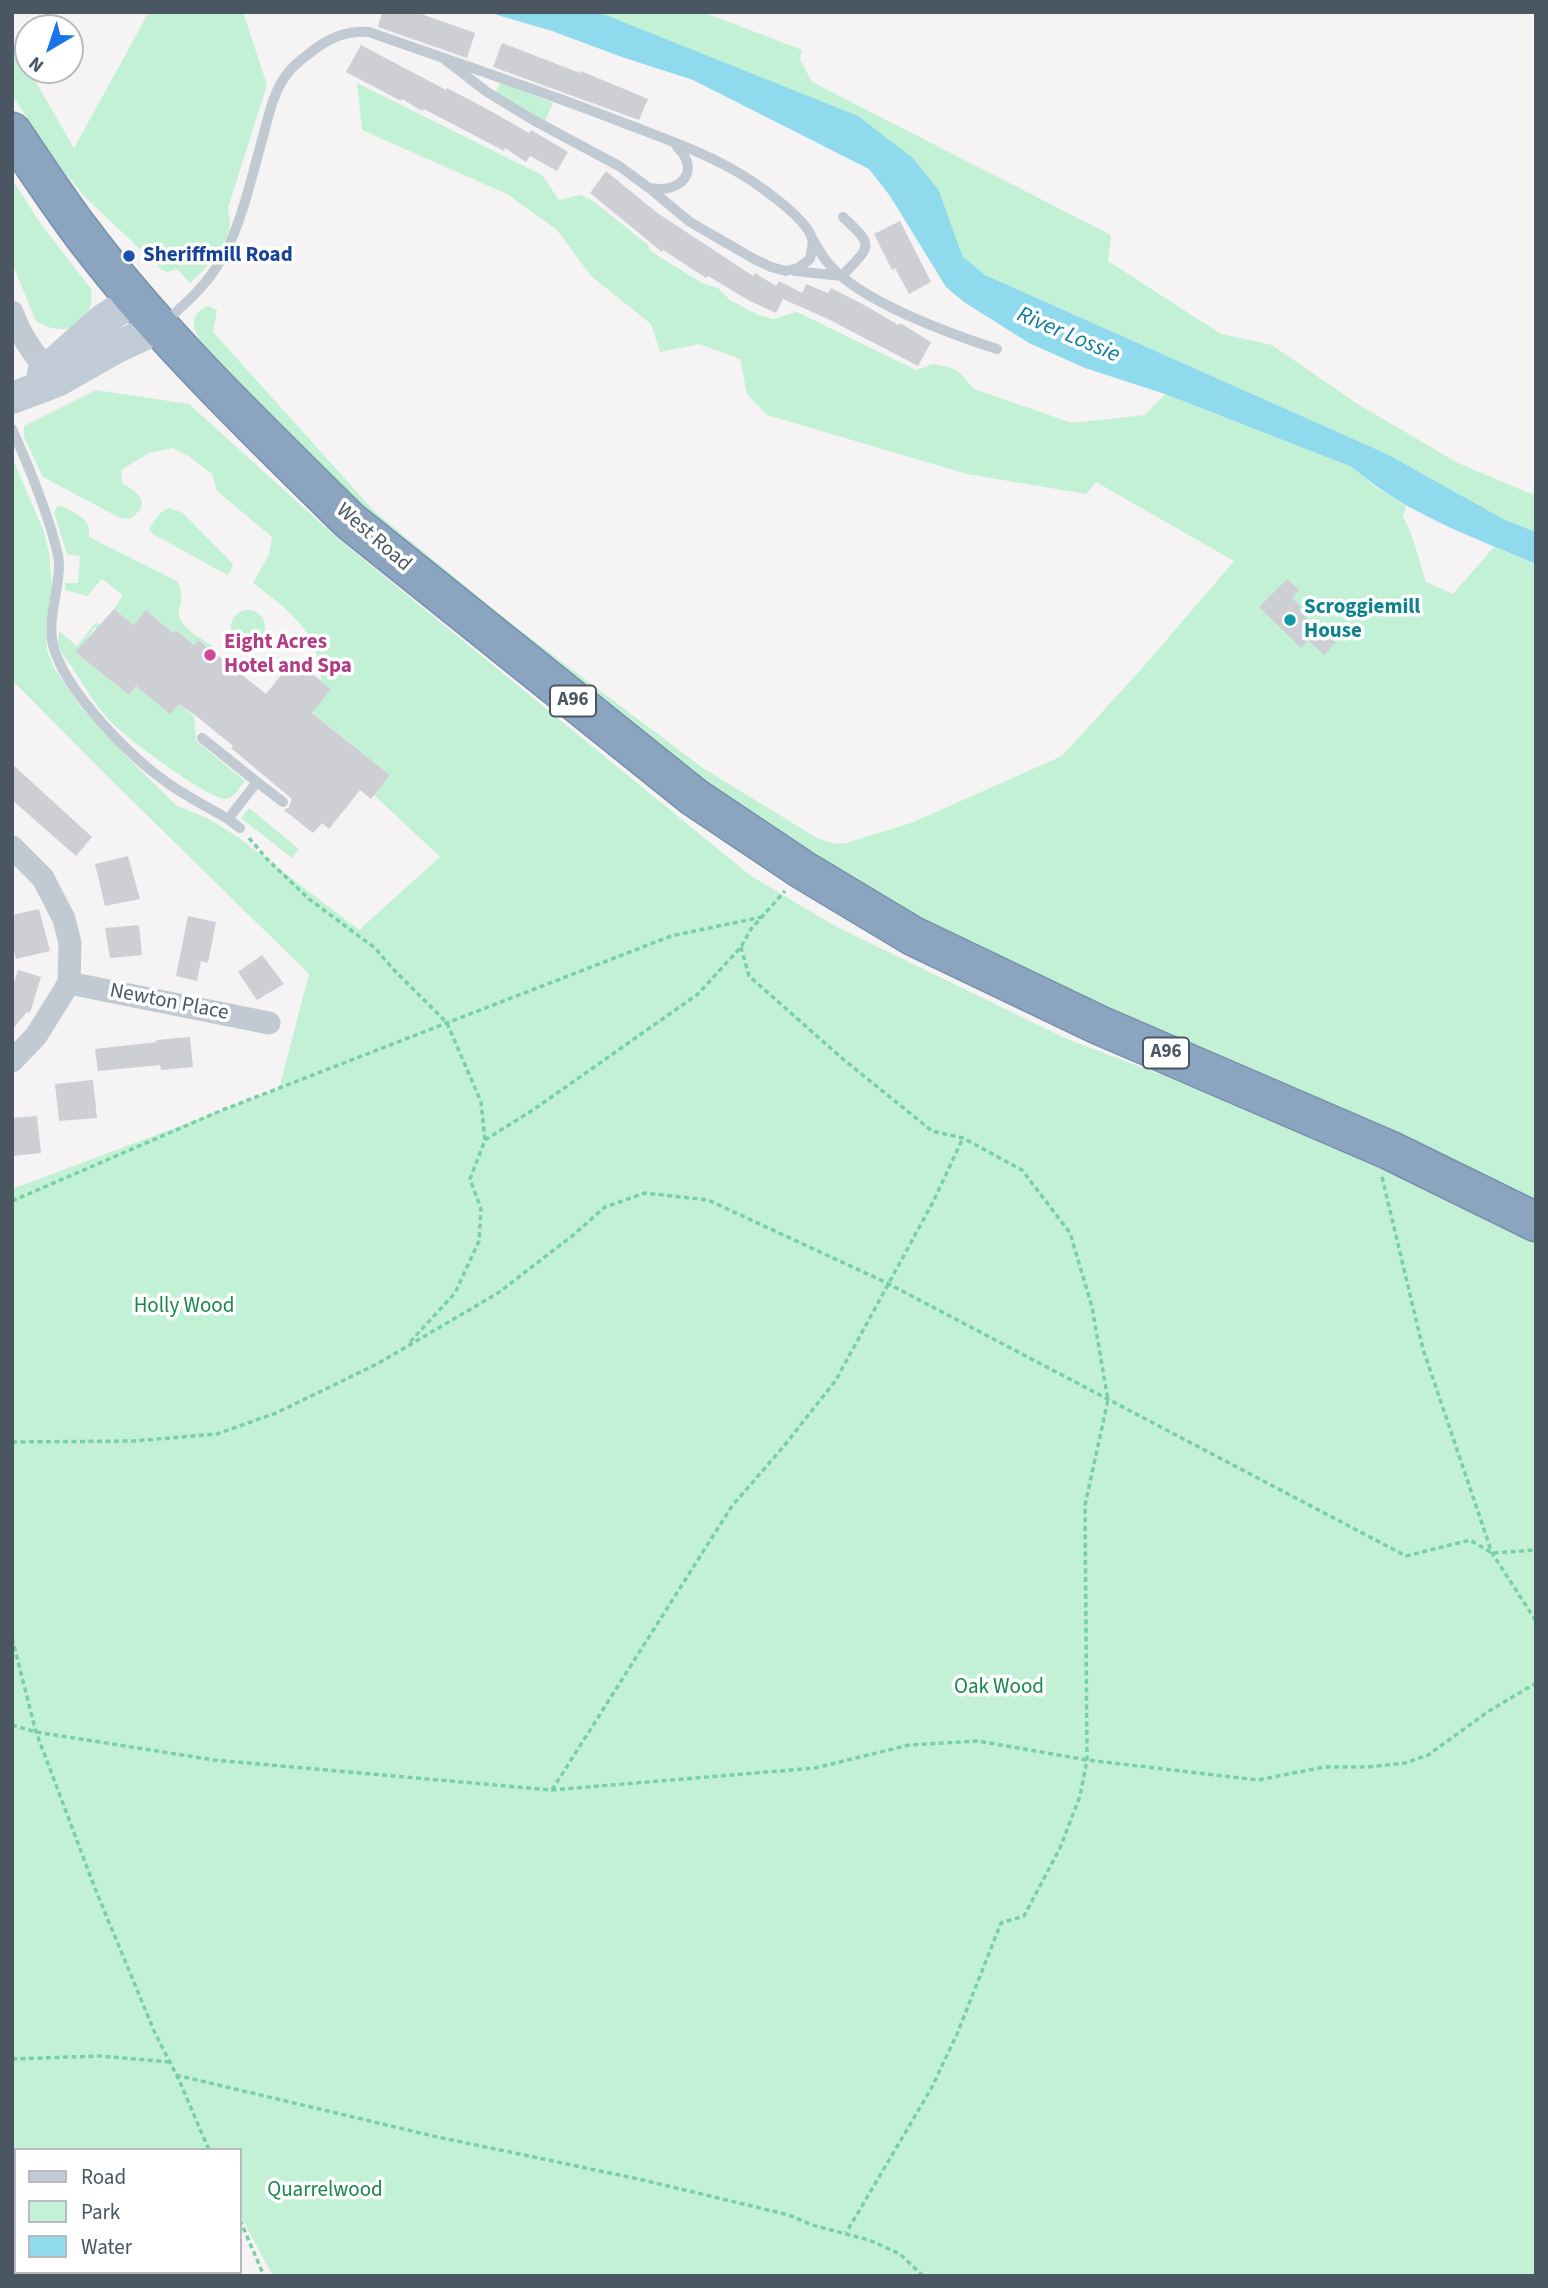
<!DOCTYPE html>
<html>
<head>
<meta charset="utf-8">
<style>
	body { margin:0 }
	#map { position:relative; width:1548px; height:2288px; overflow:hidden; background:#f5f3f3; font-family:"Source Sans 3",sans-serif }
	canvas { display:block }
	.frame { position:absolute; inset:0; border:14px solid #4a5661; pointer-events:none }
	.legend { position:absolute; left:14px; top:2148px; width:228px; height:126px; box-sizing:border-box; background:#fff; border:2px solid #b7bbc0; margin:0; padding:9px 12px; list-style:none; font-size:21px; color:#4a5661 }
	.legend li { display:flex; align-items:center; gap:14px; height:35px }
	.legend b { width:35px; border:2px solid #b7bbc0 }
	.north { position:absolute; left:14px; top:14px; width:70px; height:70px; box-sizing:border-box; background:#fff; border:2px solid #b7bbc0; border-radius:50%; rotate:219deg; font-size:19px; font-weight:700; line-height:28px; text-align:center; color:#4a5661 }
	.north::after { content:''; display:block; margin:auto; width:24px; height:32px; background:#1a73e8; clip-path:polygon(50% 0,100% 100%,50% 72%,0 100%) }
</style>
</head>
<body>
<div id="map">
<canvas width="1548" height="2288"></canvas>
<div class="frame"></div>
<ul class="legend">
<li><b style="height:9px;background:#c1cbd6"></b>Road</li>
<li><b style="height:19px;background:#c3f1d5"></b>Park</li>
<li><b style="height:19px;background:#90daee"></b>Water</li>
</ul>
<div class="north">N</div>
</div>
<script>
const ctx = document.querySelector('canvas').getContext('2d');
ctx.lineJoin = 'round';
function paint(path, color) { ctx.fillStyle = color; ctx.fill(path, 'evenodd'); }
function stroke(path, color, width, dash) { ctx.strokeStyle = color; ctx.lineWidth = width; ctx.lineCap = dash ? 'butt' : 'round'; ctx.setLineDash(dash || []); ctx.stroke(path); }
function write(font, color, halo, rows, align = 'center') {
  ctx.font = font + ' "Source Sans 3",sans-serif'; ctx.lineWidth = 7; ctx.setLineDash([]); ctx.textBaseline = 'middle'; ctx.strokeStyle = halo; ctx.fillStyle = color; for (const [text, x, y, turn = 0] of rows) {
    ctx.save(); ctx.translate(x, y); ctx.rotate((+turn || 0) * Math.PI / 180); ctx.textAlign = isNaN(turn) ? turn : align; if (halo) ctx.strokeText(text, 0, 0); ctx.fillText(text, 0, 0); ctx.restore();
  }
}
paint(new Path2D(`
	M149,12H243L267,85L228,208C228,213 230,219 230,224C229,244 204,271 190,283L177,269L167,272L162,270L85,197L60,167L12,95V41L74,148Z
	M598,12H703L802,50L800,60L812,82L1111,235L1108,261L1221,334L1272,345L1356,403L1458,463L1536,496V532L1505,520L1387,454L985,275L963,257L939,191Z
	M501,82L553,103L545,121L496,92Z
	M357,83L542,175L559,200L580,195L592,200L648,245L649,250L702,283L718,288L730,300L758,315L773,319L797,312L916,370L933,364L948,367L958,371L974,389L1072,423L1145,415L1165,394L1352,467L1374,486L1406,506L1403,516L1412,536L1426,582L1453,594L1494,547L1536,564V1205L1430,1148L1106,1010L810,863L365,519L207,351C196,336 184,315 208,306L217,310L213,332L375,512L509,622L703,768L817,838L835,844L846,843L911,823L1062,756L1145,665L1234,561L1096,482L1086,494L967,474L767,415L747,394L740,359L699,344L660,352L651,324L591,276L557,230L507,194L362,130Z
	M12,179L38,220L91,289C96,324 65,340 36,321L12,263Z
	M96,390L189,404L336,537L751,876L835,926L1067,1039L1254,1110L1536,1241V2276H273L240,2215V2150H16V2272H149L145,2276H12V1189L279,1089L309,974L109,778L12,680V457L44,532L49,553L52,585L46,625L47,650L53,666L79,705L129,759L176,805L209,819L239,838L359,930L440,857L374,795L390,775L309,710L324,692L327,694L331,689L321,681C321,633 287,609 253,583L269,554L272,537L217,491L212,474L187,455L172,448L149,453L121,470L122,483C140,494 152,503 130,519L120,518L43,477L24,437V426Z
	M58,506H62C77,515 91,517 89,537L177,581C188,599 174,609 181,621C187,631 204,640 213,647V652L198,640L194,645L176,630L173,633L146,610L134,625L114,609L123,595L102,579L87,596L65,590V583H78L80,556L67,554L54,512Z
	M169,508L183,513L233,564L231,571L227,575L153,534L149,530C155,520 158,512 169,508Z
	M231 627a17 17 0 1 1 34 0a17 17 0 1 1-34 0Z
	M96,622L105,629L102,632L95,627L76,653L129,695L136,686L170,713L179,704L194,716L196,741L245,781C240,787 234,798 226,799C209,800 122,735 109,720C91,700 78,675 62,653L58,644L59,631L77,646Z
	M249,808L299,849L292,858L241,818Z`), '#c3f1d5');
paint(new Path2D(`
	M487,12H598L858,116L913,158L939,191L963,257L985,275L1387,454L1505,520L1536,532V564C1473,537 1404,513 1352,467L1165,394L1085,368L1029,343L964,302L946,287L890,196L869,169L693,80L622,57L552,31Z`), '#90daee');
paint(new Path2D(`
	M382,12H416L475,33L467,58L378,27Z
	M502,43L580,73L581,71L648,99L639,120L493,67Z
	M361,45L446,90L447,88L489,110L529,133L531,130L568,152L557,171L530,156L526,162L505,148L504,151L424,109L422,111L402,99L401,101L346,72Z
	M606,171L656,212L753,276L755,273L776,286L779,281L802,293L806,284L828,293L831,288L868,307L898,325L900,323L931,342L918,366L828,319L783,299L776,313L750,301L708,276L706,278L663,250L662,252L590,193Z
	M900,221L931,282L909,294L895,268L892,270L874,234Z
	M1287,579L1299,590L1292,598L1301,607L1299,610L1321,632L1323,629L1336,642L1324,655L1308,640L1301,648L1259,607Z
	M114,609L134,625L146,610L173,633L176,630L194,645L198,640L266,694L294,659L331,689L312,713L390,775L371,799L360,790L329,829L322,823L313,833L284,810L289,807L292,799L231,748L233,746L195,715L179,704L170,714L136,686L129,695L75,652Z
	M12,764L92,837L76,856L12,800Z
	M128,856L140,899L105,906L95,864Z
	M39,909L50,951L16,959L12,944V915Z
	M188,916L216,922L208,963L201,961L197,981L176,976Z
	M139,925L142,955L110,958L105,928Z
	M262,955L284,984L257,1000L238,972Z
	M18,970L41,977L30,1013L27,1012L12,1030V989Z
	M190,1037L193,1067L161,1070L160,1065L98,1071L95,1049L157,1042L156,1040Z
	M93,1080L97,1118L59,1121L55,1084Z
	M37,1116L41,1153L12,1156V1118Z`), '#cdcfd5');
const highway = new Path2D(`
	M12,132C35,166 57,200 82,233C161,338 257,429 350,521L694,797L803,870L913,936L1099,1025L1389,1150L1536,1222`);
stroke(highway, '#7690ad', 41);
stroke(new Path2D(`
	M249,838L267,859L309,899L375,948L394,970L447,1023L481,1102L485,1140L470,1179L481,1209L479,1241L455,1293L410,1342
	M741,947L749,976L844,1060L932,1131L963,1138L1022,1170L1070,1233L1092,1307L1108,1400L1085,1505L1087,1760L1080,1796L1060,1848L1024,1916L1001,1923L957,2034L931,2089L846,2233
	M485,1140L533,1110L698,994L741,947L751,929L785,891
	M1382,1177L1423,1349L1492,1553L1536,1621
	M12,1201L220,1111L671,936L762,917
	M12,1442L134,1441L217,1434L276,1413L377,1364L498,1293L572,1236L605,1207L645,1193L708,1200L887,1283L1406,1556L1470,1540L1492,1553L1536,1550
	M12,1638L36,1732L96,1891L155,2033L179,2080L209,2150
	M12,1725L36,1732L214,1760L552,1790L815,1768L909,1745L978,1741L1087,1760L1258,1780L1324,1767H1368L1405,1763L1428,1755L1489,1711L1536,1683
	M552,1790L732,1506L784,1446L836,1380L933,1202L963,1138
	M12,2059L100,2056L170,2062
	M176,2075L433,2136L643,2180L789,2215L812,2225L869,2240L900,2254L923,2276
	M240,2220L264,2276`), '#7ad0a6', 3.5, [5, 3.5]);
stroke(new Path2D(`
	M650,188C680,194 702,171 677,147
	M813,240C818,248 822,256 828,263C859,301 950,334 997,349
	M795,271L842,276C871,245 875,247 843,217
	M165,322C192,298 213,279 229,245C245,210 253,171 264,133C269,113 274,91 287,74C294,64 305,57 315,49C331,37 348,30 369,32C454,62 540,90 624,123C660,137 698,150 732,169C752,180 805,216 812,238C814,244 811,252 810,259L798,268L786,271L771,267L754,259L690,222L649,188L619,166L535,121L487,92L443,58
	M12,429C27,462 40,494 51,529C54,541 59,553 59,565C59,591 47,620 53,645C65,692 133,760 172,786C190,798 209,808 228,819L257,782L202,738
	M257,782L283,802
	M228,819L240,828`), '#c1cad2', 10);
stroke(new Path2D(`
	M12,312C22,340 38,360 57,381
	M12,847L43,878L64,919L70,943L69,983L36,1036L12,1061
	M69,983L269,1023`), '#c1cad2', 23);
stroke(new Path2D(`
	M43,373L104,319L136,299
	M12,398L57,381L115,348L160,327`), '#c1cbd6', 32);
stroke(highway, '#8ba5c1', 38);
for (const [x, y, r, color] of [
	[129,256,7,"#1a4fb4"],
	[1290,620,7,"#0f9aa8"],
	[210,655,7,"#d1479c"]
]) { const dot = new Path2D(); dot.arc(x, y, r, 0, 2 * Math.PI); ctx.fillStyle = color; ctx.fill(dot); stroke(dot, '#fff', 2.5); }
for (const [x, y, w] of [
	[573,701,46],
	[1166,1053,46]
]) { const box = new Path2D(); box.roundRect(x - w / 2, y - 15.5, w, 31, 5); ctx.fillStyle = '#fff'; ctx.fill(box); stroke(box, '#4a5661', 2); }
write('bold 19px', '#4a5661', null, [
	["A96",573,701],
	["A96",1166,1053]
]);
write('bold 21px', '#164399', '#fff', [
	["Sheriffmill Road",143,256]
], 'left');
write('21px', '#4a5661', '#fff', [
	["West Road",373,538,41],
	["Newton Place",169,1003,11]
]);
write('bold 21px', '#0d838f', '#fff', [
	["Scroggiemill",1304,608],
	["House",1304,632]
], 'left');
write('bold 21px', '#b23c85', '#fff', [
	["Eight Acres",224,643],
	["Hotel and Spa",224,667]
], 'left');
write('21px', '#17864f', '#fff', [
	["Holly Wood",184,1307],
	["Oak Wood",999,1688],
	["Quarrelwood",325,2191]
]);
write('italic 23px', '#0c7c9b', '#fff', [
	["River Lossie",1068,336,23]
]);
</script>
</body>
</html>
